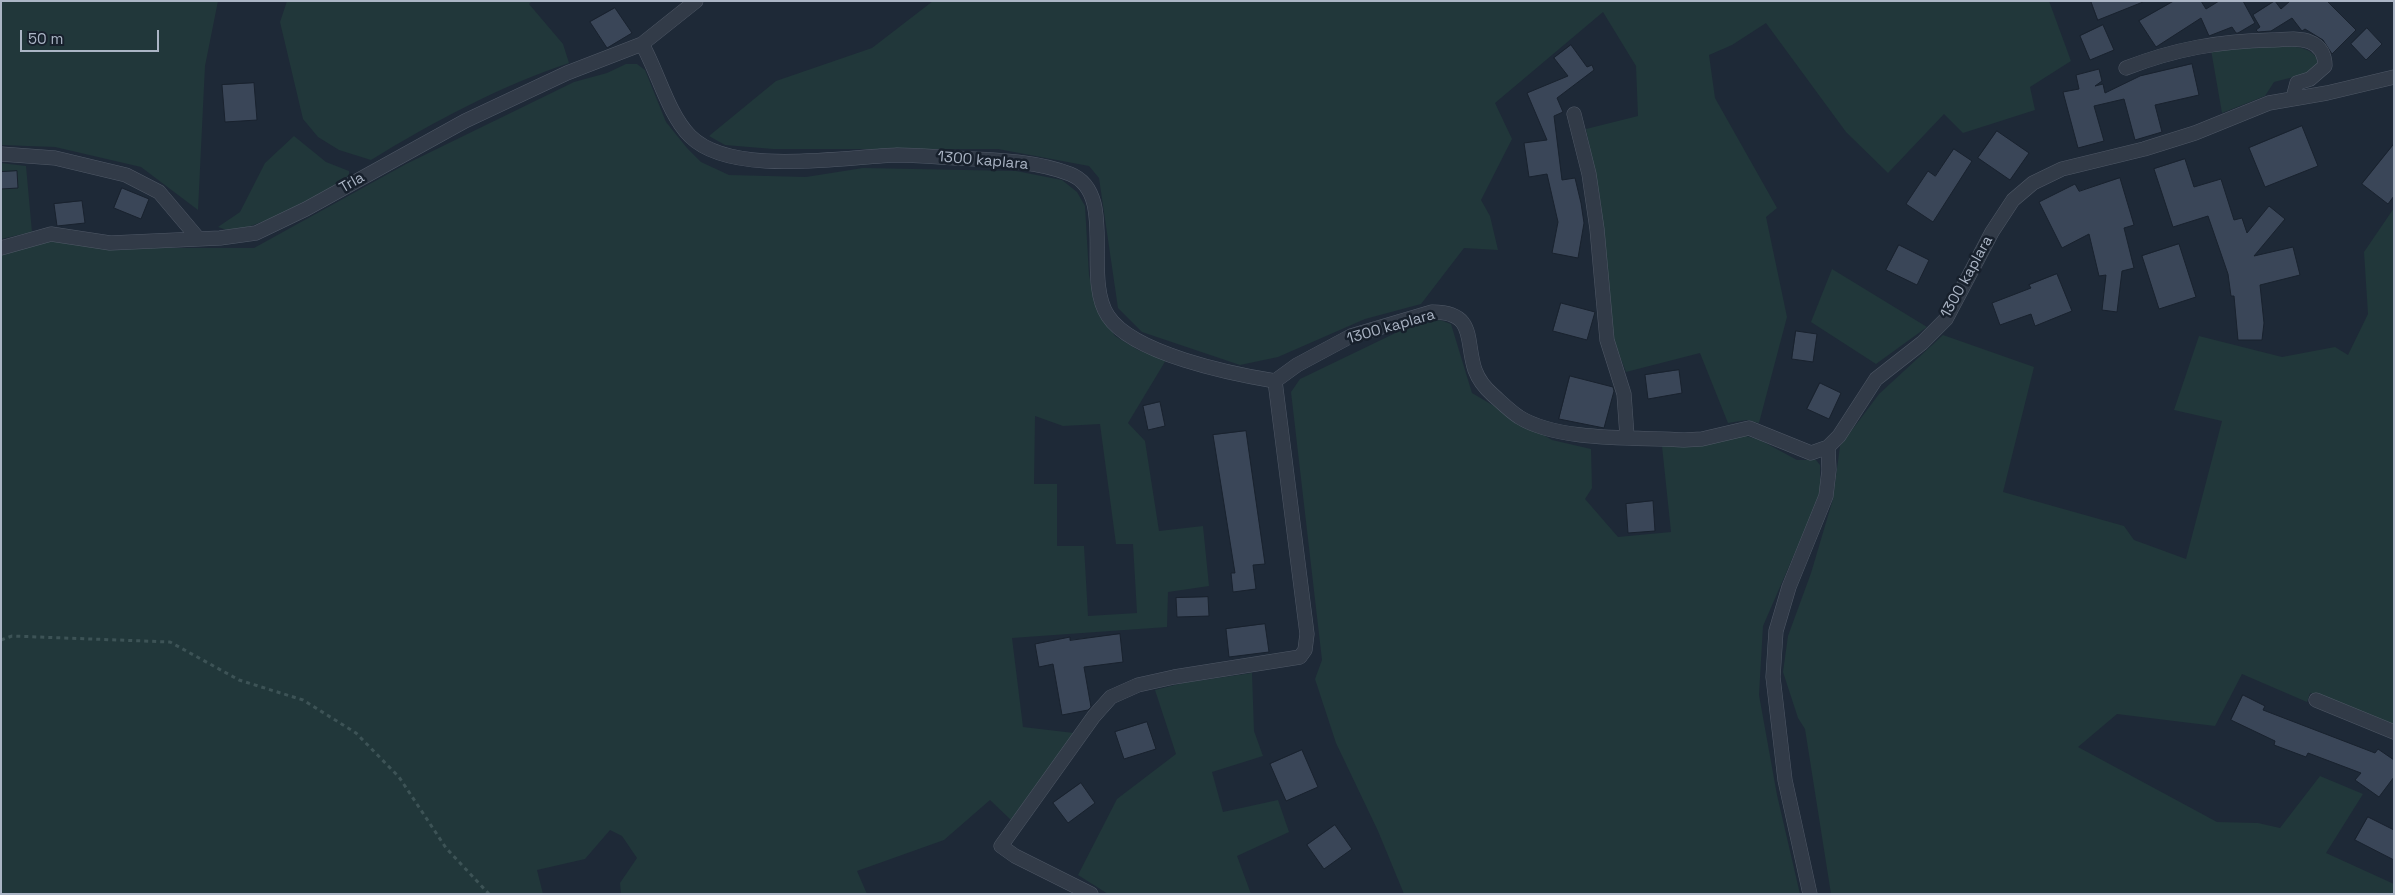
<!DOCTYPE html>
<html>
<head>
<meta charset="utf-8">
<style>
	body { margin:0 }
	#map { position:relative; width:2395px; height:895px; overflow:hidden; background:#1e2937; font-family:"Space Grotesk",sans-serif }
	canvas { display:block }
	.frame { position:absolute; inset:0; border:2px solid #abb5c5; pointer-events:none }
	.scale { position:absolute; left:20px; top:30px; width:139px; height:22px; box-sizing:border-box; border:2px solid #abb5c5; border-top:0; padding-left:6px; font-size:15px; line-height:18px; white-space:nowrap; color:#abb5c5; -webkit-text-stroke:4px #17202c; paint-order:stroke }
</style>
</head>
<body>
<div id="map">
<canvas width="2395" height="895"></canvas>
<div class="frame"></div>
<div class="scale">50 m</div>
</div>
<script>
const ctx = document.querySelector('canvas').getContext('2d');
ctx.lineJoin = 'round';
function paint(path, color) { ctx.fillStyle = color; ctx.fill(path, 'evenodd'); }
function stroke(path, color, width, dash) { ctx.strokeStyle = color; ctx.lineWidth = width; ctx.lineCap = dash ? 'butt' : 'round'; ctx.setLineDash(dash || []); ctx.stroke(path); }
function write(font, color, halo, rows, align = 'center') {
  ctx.font = font + ' "Space Grotesk",sans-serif'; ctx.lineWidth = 5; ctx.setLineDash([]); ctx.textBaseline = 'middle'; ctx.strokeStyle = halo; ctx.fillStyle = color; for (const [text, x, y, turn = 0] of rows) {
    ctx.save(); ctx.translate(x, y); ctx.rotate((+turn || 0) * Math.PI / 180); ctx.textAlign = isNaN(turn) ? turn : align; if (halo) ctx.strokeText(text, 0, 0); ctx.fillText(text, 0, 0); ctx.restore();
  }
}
paint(new Path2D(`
	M1,1H218L205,66L198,210L141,167L55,147L1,145Z
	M287,1H532L529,4L563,44L569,63C500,86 433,122 371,160L339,150L318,137L303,119L280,22Z
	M933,1H2049L2071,61L2030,87L2035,110L1963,133L1944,114L1888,173L1846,132L1766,23L1732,45L1709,55L1715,98L1777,208L1766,217L1787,317L1759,423L1747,420L1728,423L1700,353L1626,372L1611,333L1601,204L1586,129L1638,116L1636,66L1603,12L1495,103L1512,139L1481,200L1490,216L1498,250L1464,248L1421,304L1365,319L1278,357L1240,365L1142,332L1118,308L1099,178L1089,166L998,149H773L725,145L709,136L776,81L872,48Z
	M2265,46C2284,47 2312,42 2319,63L2309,73L2274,82L2265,96L2222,113L2211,50Z
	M626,64H637L645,70L666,122L687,148L701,162L729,175L806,177L863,168L1016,171L1062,180L1077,192L1085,206L1089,275L1096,307L1115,336L1138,350L1166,360L1128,423L1145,441L1159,531L1203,526L1209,586L1168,592L1167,627L1012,638L1023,727L1074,733L1011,820L990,800L944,840L857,871L867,894H621L620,883L637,858L622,836L610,830L585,859L537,870L543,894H1V256L48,239L98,248H254L406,164L574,82L607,73ZM1035,416L1063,426L1100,424L1116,544H1133L1137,613L1088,616L1084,546H1057V484H1034Z
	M294,136L326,162L349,171V175C328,192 255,231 229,230C226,230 222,228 218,227L240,212L265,163Z
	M1,163L26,166L32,232L1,239Z
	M2394,208V725L2310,693L2307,702L2242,674L2215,726L2117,714L2078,747L2217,822L2258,823L2280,828L2320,776L2363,794L2326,853L2394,884V894H1831L1805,729L1798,718L1783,672L1788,636L1811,573L1833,499L1840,446L1879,394L1943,335L2034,367L2003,492L2124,526L2134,540L2186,559L2222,421L2174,410L2199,336L2282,357L2335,347L2348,355L2368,314L2364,252Z
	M1832,269L1927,327L1876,364L1811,322Z
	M1440,320L1451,324L1472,393L1552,440L1591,449L1592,488L1585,499L1618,537L1671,532L1662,446L1746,436L1760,440L1797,460H1816L1820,465V495L1763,626L1759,695L1777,795L1800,894H1404L1378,831L1336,743L1315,679L1322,660L1291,392L1300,379L1410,326Z
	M1252,673L1254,731L1263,756L1212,772L1223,812L1278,800L1289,832L1237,856L1251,894H1108L1078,875L1117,799L1176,754L1155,690L1183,683Z`), '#21373a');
const building = new Path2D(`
	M2091,1H2143V2L2098,20Z
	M2174,1H2201L2206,9L2219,1H2243L2255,23L2238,33H2236L2232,27L2209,36L2201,18L2156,47L2139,21Z
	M2275,1L2281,9L2290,1H2327L2356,30L2332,54L2323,40L2305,29L2302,31L2292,18L2271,31L2258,32L2256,30L2260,27L2253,15Z
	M615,8L632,33L607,48L590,22Z
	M2103,25L2114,50L2090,60L2080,36Z
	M2367,28L2382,44L2366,60L2351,44Z
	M1571,45L1587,67L1592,65L1594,70L1557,98L1563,112L1554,116L1562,180L1575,178L1581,203L1584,223L1578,258L1552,253L1558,222L1547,174L1529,177L1524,143L1547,140L1527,93L1568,76L1554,58Z
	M2192,64L2199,95L2155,105L2162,132L2135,140L2124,99L2094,106L2104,141L2078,148L2063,92L2079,89L2076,75L2099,69L2102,81L2095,86L2103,84L2105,93L2140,76Z
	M254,83L257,120L225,122L222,85Z
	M2302,126L2318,166L2265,187L2249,148Z
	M1997,131L2029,153L2010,180L1978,158Z
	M2394,144V196L2388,204L2362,184Z
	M1954,149L1972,161L1933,222L1906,204L1928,171L1935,176Z
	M2185,159L2194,187L2221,179L2234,220L2242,218L2247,233L2269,206L2285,219L2254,256L2293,247L2300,275L2260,285L2264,323L2262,340H2238L2234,296H2231L2228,274L2208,216L2173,227L2154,169Z
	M17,171L18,188L1,189V172Z
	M2120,178L2134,225L2124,228L2134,268L2122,271L2117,312L2102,310L2106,275L2099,276L2089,234L2062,248L2039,202L2075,184L2079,191Z
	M122,188L149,199L141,219L114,208Z
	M82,201L85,223L57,226L54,204Z
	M2179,244L2196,297L2159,309L2142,256Z
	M1899,245L1929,260L1917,285L1886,270Z
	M2057,274L2072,311L2035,326L2031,314L2000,325L1992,303L2031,288L2029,285Z
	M1561,303L1595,312L1587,340L1553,331Z
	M1796,331L1817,334L1813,362L1792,359Z
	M1679,370L1682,393L1648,399L1645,375Z
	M1570,376L1613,387L1614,391L1604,428L1559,419Z
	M1820,383L1841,393L1829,419L1807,409Z
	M1160,402L1165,426L1148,430L1143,406Z
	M1246,431L1265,564L1253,565L1256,589L1233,592L1231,573H1235L1213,435Z
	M1653,501L1655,531L1628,533L1626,504Z
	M1208,597L1209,616L1177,617L1176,598Z
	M1265,624L1269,652L1229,657L1226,629Z
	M1120,634L1123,662L1084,667L1091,707L1088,710L1062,715L1053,664L1039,667L1035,644L1070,637V640Z
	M2243,695L2265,706L2263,710L2375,753L2378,749L2394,760V777L2379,797L2355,780L2361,773L2308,753L2306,757L2274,745L2275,741L2231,720Z
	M1147,722L1156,749L1124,759L1115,732Z
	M1302,750L1318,787L1286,801L1270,764Z
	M1081,783L1095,803L1068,823L1053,803Z
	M2368,817L2394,830V860L2355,840Z
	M1335,825L1352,849L1324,869L1307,845Z`);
paint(building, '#3a4658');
stroke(building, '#19222e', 1);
const minor = new Path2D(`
	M642,44C658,72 668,114 690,136C731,177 843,157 897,155C916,155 936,157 955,158C993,160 1034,160 1070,174C1118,193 1082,277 1108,316C1133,354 1232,374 1275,381L1297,365L1351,336L1432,312C1477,312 1465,341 1475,370C1479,381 1485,388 1493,395C1501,402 1510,411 1519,417C1559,442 1637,437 1684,440L1702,439L1749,428L1811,453L1828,447L1839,436L1876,379L1922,343L1946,319L1992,232L2013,200L2033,183L2062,169L2144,149L2195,133L2269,103L2327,93L2394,77
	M2126,68C2175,49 2219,41 2272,40C2284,40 2299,37 2310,42C2321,46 2325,56 2325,66L2310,79L2297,83L2293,98
	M1574,114L1589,174L1597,229L1607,340L1624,394L1627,436
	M1,154L55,158L126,175L159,192L197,237
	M1,248L51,234L110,243L220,238L256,233L306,209L465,121L567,73L642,44L696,1
	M2316,700L2394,732
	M1091,894L1015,856L1001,846L1094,716L1111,697L1138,685L1174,677L1300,657L1305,650L1307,634L1275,381
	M1810,894L1785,780L1773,677L1776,631L1789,587L1826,496L1829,470L1828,447`);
stroke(minor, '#4f5866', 15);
stroke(new Path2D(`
	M1,640L12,636L170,642L239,680L303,700L356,733L399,777L446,848L489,894`), '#3d5356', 3, [4, 4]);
stroke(minor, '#323b48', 14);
write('15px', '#abb5c5', '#17202c', [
	["1300 kaplara",983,161,5],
	["Trla",352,183,-30],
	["1300 kaplara",1967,277,-61],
	["1300 kaplara",1391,327,-16]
]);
</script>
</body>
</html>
